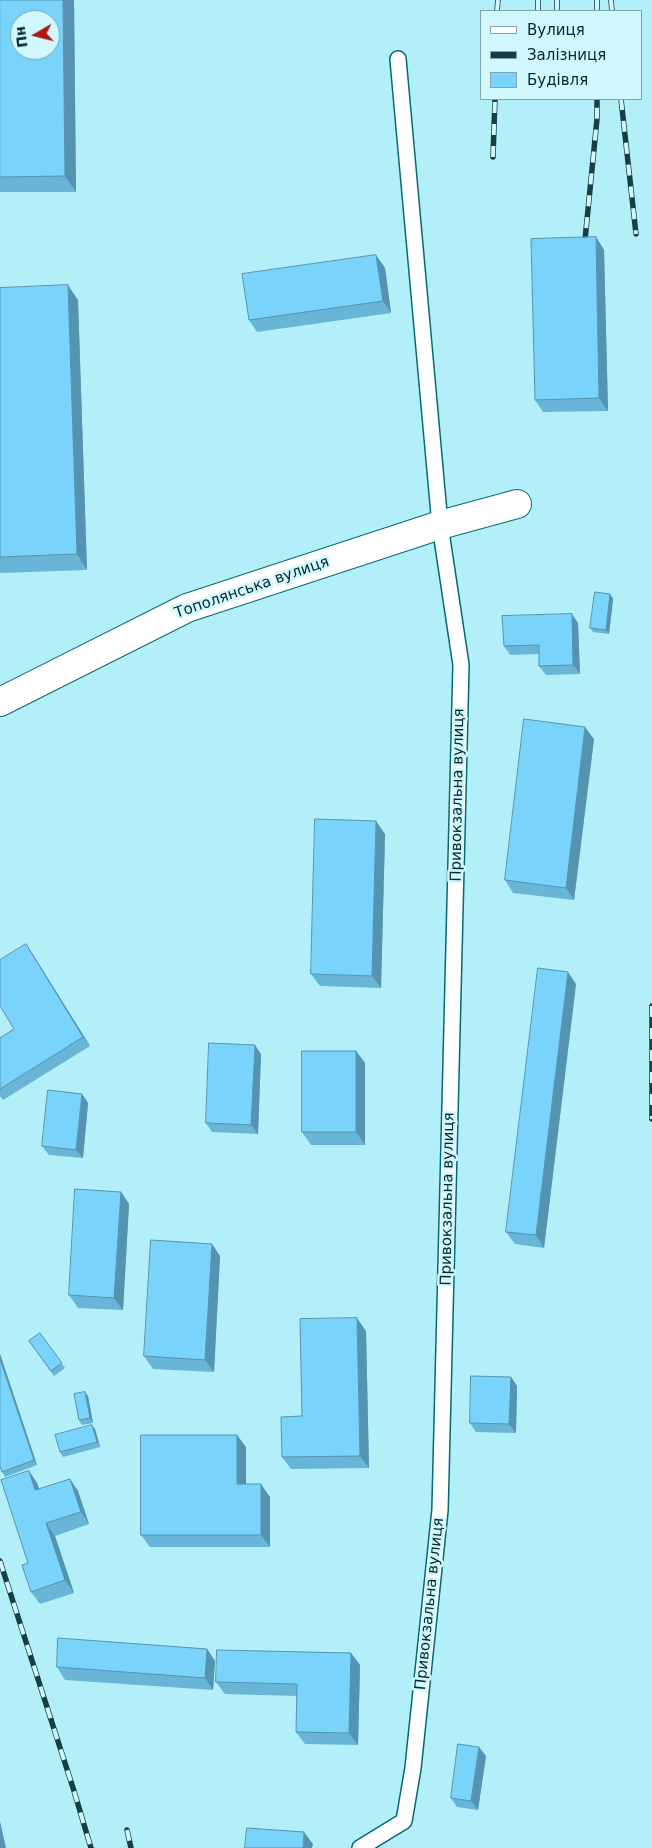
<!DOCTYPE html>
<html>
<head>
<meta charset="utf-8">
<style>
	body { margin:0 }
	#map { position:relative; width:652px; height:1848px; overflow:hidden; background:#b3eff9; font-family:"DejaVu Sans",sans-serif }
	canvas { display:block }
	.legend { position:absolute; left:480px; top:10px; width:162px; height:90px; box-sizing:border-box; background:#d1f8ff; border:1px solid #7fa5ab; margin:0; padding:6px 9px; list-style:none; font-size:15px; color:#03282d }
	.legend li { display:flex; align-items:center; gap:10px; height:25px }
	.legend b { width:25px; border:1px solid #7fa5ab }
	.north { position:absolute; left:10px; top:10px; width:50px; height:50px; box-sizing:border-box; background:#d1f8ff; border:1px solid #7fa5ab; border-radius:50%; rotate:262deg; font-size:14px; font-weight:700; line-height:20px; text-align:center; color:#03282d }
	.north::after { content:''; display:block; margin:auto; width:18px; height:22px; background:#ab1a12; clip-path:polygon(50% 0,100% 100%,50% 72%,0 100%) }
</style>
</head>
<body>
<div id="map">
<canvas width="652" height="1848"></canvas>
<ul class="legend">
<li><b style="height:6px;background:#fff"></b>Вулиця</li>
<li><b style="height:6px;background:#173e44"></b>Залізниця</li>
<li><b style="height:14px;background:#79d3fb"></b>Будівля</li>
</ul>
<div class="north">Пн</div>
</div>
<script>
const ctx = document.querySelector('canvas').getContext('2d');
ctx.lineJoin = 'round';
function stroke(path, color, width, dash) { ctx.strokeStyle = color; ctx.lineWidth = width; ctx.lineCap = dash ? 'butt' : 'round'; ctx.setLineDash(dash || []); ctx.stroke(path); }
function paint(path, color) { ctx.fillStyle = color; ctx.fill(path, 'evenodd'); }
function write(font, color, halo, rows, align = 'center') {
  ctx.font = font + ' "DejaVu Sans",sans-serif'; ctx.lineWidth = 5; ctx.setLineDash([]); ctx.textBaseline = 'middle'; ctx.strokeStyle = halo; ctx.fillStyle = color; for (const [text, x, y, turn = 0] of rows) {
    ctx.save(); ctx.translate(x, y); ctx.rotate((+turn || 0) * Math.PI / 180); ctx.textAlign = isNaN(turn) ? turn : align; if (halo) ctx.strokeText(text, 0, 0); ctx.fillText(text, 0, 0); ctx.restore();
  }
}
const lane = new Path2D(`
	M360,1848L404,1821L413,1768L440,1510L461,665L440,525L398,59`);
const street = new Path2D(`
	M0,702L187,608L440,525L517,504`);
stroke(lane, '#026a77', 18);
stroke(street, '#026a77', 30);
stroke(lane, '#fff', 15);
stroke(street, '#fff', 28);
const rail = new Path2D(`
	M597,0V11
	M611,0L612,11
	M497,11L498,0
	M538,11V0
	M557,11V0
	M621,99L636,234
	M493,157L495,99
	M584,250L597,119V99
	M652,1006V1119
	M0,1561L74,1791L91,1848
	M127,1830L131,1848`);
stroke(rail, '#173e44', 5.5);
stroke(rail, '#d1f8ff', 4, [11]);
paint(new Path2D(`
	M0,0H74L76,192H0Z
	M596,237L604,250L608,411L543,412L535,400Z
	M376,255L385,268L391,313L257,332L249,320Z
	M0,288L78,300L87,570L0,573Z
	M610,594L613,599L609,634L593,632L590,628Z
	M578,623L580,674L546,675L539,666V654L510,655L504,646Z
	M594,739L574,900L513,893L505,880Z
	M385,834L381,988L320,986L311,974Z
	M32,953L90,1046L3,1100L0,1096V1038L14,1029Z
	M576,984L544,1248L515,1244L506,1232Z
	M356,1051L365,1063V1145H311L302,1132Z
	M261,1054L258,1134L212,1132L206,1123Z
	M82,1094L88,1103L83,1158L49,1155L42,1146Z
	M121,1192L129,1204L123,1310L78,1308L69,1295Z
	M212,1244L220,1256L214,1372L153,1369L144,1356Z
	M366,1331L369,1468L291,1469L282,1457L302,1416Z
	M40,1333L65,1368L54,1376L29,1341Z
	M0,1354L37,1465L5,1477L2,1472L0,1466Z
	M511,1377L517,1386L516,1433L476,1432L470,1423Z
	M88,1396L93,1423L82,1425L79,1420Z
	M95,1429L100,1447L63,1457L60,1452Z
	M246,1447V1484L270,1497V1547H150L141,1535Z
	M29,1471L37,1483L39,1489L70,1479L78,1491L89,1524L55,1536L74,1593L40,1604L31,1592L28,1563Z
	M207,1649L215,1661L213,1690L65,1680L57,1667Z
	M351,1653L360,1665L358,1745L305,1744L296,1732L297,1696L225,1694L216,1682Z
	M486,1756L478,1810L457,1807L451,1798Z`), '#68b5d8');
paint(new Path2D(`
	M63,0H74L76,192L65,176Z
	M596,237L604,250L608,411L599,398Z
	M376,255L385,268L391,313L383,301Z
	M68,285L78,300L87,570L77,554Z
	M610,594L613,599L609,634L606,630Z
	M572,614L578,623L580,674L573,665Z
	M585,727L594,739L574,900L566,888Z
	M376,821L385,834L381,988L372,976Z
	M26,944L32,953L90,1046L83,1037Z
	M568,972L576,984L544,1248L536,1235Z
	M255,1045L261,1054L258,1134L251,1125Z
	M356,1051L365,1063V1145L356,1132Z
	M82,1094L88,1103L83,1158L76,1150Z
	M121,1192L129,1204L123,1310L114,1298Z
	M212,1244L220,1256L214,1372L205,1360Z
	M357,1318L366,1331L369,1468L360,1456Z
	M0,1354L37,1465L34,1460L0,1359Z
	M511,1377L517,1386L516,1433L509,1424Z
	M85,1392L88,1396L93,1423L90,1418Z
	M92,1425L95,1429L100,1447L97,1442Z
	M237,1435L246,1447V1497L237,1484Z
	M29,1471L37,1483L44,1503L35,1490Z
	M70,1479L78,1491L89,1524L81,1512Z
	M261,1484L270,1497V1547L261,1535Z
	M46,1523L55,1536L74,1593L65,1580Z
	M207,1649L215,1661L213,1690L205,1678Z
	M351,1653L360,1665L358,1745L349,1733Z
	M479,1747L486,1756L478,1810L471,1801Z
	M0,1821L6,1848H0Z
	M304,1832L313,1844L312,1848H303Z`), '#5594b0');
const building = new Path2D(`
	M0,0H63L65,176L0,177ZM20,20H50V50H20Z
	M596,237L599,398L535,400L531,239Z
	M376,255L383,301L249,320L242,274Z
	M68,285L77,554L0,557V288Z
	M595,592L610,594L606,630L590,628Z
	M572,614L573,665L539,666V645L504,646L502,616Z
	M524,719L585,727L566,888L505,880Z
	M315,819L376,821L372,976L311,974Z
	M26,944L83,1037L0,1089V1038L14,1029L0,1006V960Z
	M538,968L568,972L536,1235L506,1232Z
	M209,1043L255,1045L251,1125L206,1123Z
	M302,1051H356V1132H302Z
	M48,1090L82,1094L76,1150L42,1146Z
	M75,1189L121,1192L114,1298L69,1295Z
	M151,1240L212,1244L205,1360L144,1356Z
	M357,1318L360,1456L282,1457L281,1417L302,1416L300,1319Z
	M40,1333L62,1363L51,1371L29,1341Z
	M0,1359L34,1460L2,1472L0,1466Z
	M471,1376L511,1377L509,1424L470,1423Z
	M85,1392L90,1418L79,1420L74,1394Z
	M92,1425L97,1442L60,1452L55,1435Z
	M141,1435H237V1484H261V1535H141Z
	M29,1471L35,1490L70,1479L81,1512L46,1523L65,1580L31,1592L22,1565L28,1563L1,1480Z
	M58,1638L207,1649L205,1678L57,1667Z
	M217,1650L351,1653L349,1733L296,1732L297,1684L216,1682Z
	M458,1744L479,1747L471,1801L451,1798Z
	M247,1828L304,1832L303,1848H245Z`);
paint(building, '#79d3fb');
stroke(building, '#5594b0', 1);
write('15px', '#03282d', '#d1f8ff', [
	["Тополянська вулиця",252,588,-19],
	["Привокзальна вулиця",458,795,-89],
	["Привокзальна вулиця",448,1199,-89],
	["Привокзальна вулиця",430,1604,-84]
]);
</script>
</body>
</html>
